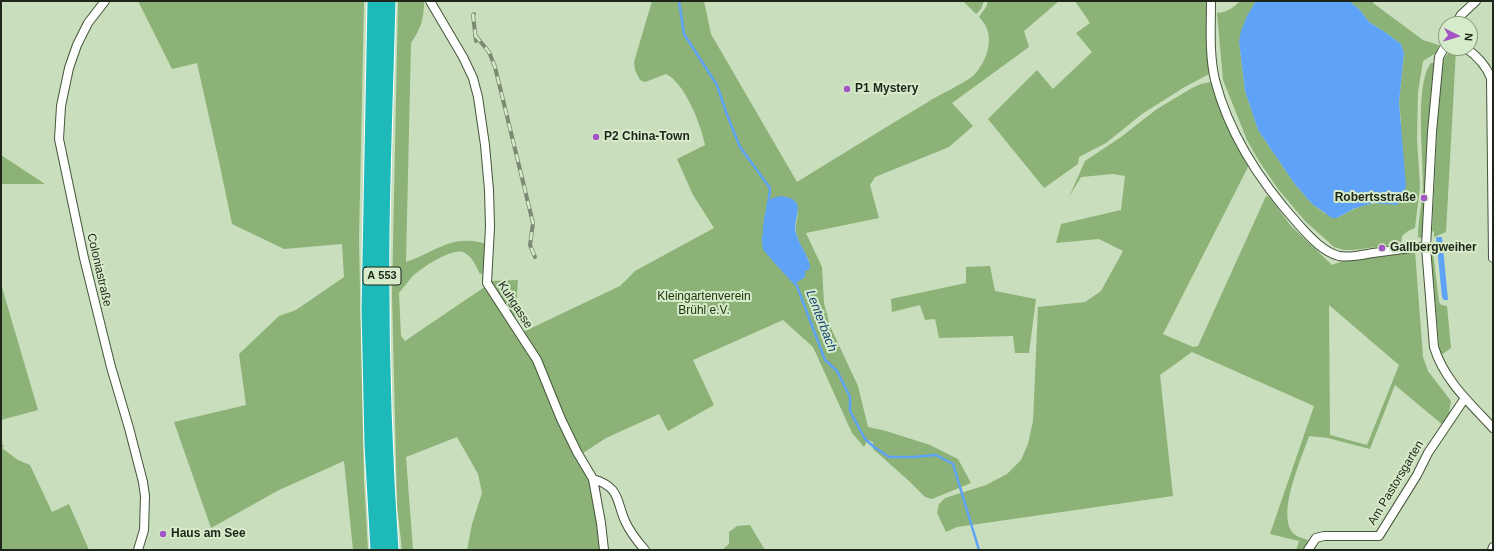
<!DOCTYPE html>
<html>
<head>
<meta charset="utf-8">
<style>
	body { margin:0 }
	#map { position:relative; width:1494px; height:551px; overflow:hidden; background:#c8debc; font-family:Arial,sans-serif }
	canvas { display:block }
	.frame { position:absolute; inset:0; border:2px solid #1e261a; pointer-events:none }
	.north { position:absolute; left:1438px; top:16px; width:40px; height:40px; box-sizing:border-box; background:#d5ebc9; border:1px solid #8c9c83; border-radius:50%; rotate:95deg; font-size:11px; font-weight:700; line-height:16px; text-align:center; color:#1e261a }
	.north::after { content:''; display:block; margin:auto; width:14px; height:18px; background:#a354c5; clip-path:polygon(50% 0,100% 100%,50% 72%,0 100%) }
</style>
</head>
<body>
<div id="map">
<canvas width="1494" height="551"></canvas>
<div class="frame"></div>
<div class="north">N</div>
</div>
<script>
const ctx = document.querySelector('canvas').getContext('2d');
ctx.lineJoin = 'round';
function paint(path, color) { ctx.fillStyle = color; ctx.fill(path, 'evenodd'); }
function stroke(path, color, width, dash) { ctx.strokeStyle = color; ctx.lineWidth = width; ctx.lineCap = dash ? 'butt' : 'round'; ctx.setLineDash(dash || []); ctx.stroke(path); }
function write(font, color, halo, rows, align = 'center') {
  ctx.font = font + ' Arial,sans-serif'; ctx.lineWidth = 4; ctx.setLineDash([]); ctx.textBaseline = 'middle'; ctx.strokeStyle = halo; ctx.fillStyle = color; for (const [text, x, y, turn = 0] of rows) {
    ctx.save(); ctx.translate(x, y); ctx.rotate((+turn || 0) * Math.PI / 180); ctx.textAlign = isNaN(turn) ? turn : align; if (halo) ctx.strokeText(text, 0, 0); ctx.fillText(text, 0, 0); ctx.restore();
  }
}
paint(new Path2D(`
	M138,1H364L359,240L364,480L368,550H353L344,461L279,490L211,528L174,422L246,405L239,354L279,316L296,310L344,277L342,244L284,249L232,224L220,166L197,63L172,69Z
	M398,1H424C424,19 421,28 411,43L406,262C435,252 453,233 486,244L483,273L480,274C476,266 472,256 463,252C451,248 419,269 411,278C407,283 403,288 399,293L401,336L405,341L486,286L534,360L590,480L602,550H467L472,524L482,493L478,474L457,437L406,457L413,550H402L397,506L392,294Z
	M652,1H704L711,34L797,182C841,155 884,128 928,102C937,96 969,81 975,74C989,58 996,33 979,17L986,7L988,1H1059L1024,31L1029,47L952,103L973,126L949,147L875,177L870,185L879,218L806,233L822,267L824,303L830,326L858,386L868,427L886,431L930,445L958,459L971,483L932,499L925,497L909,481L873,449V442L868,440L864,447L852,433L813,347L783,320L693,360L714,405L668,431L659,414L606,438L583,453L565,420L566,418L564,414L560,413L523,332L620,286L635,271L714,228L693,195L677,159L705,145C701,125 685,83 666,74L645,82L640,80L635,70L634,62ZM794,200C802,213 795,219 796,231C797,241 805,252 809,261L805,271L796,282L790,279L764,249Z
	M963,1H984L981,9L976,14Z
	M1075,1H1207L1209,74L1183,88L1142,114L1106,143L1079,157L1078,164L1044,188L988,119L1037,70L1053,89L1092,52L1076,33L1090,23Z
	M1240,1H1256L1254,4L1239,41L1245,91L1258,130L1294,183L1312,204L1324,213L1337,218C1359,206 1371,200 1397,205L1401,122L1399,102L1404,53L1401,44L1385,32L1369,22L1360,10L1349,1H1374L1373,3L1423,40L1439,45L1436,53L1423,61L1418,92L1417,139L1420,187L1415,228L1408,231L1402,236L1401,244L1353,250H1344L1334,247L1305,221L1278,189L1259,161L1247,140L1223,80L1217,13C1228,12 1233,8 1240,1Z
	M1451,50H1456L1446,232L1434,237V232L1432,231L1440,69L1445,57Z
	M1431,63H1435L1432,80L1425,177L1424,239L1418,237C1418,220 1422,204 1423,188C1424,159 1414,85 1431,63Z
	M1210,82L1214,85L1249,165L1163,334L1193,347L1198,346L1266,196L1269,197L1291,226L1332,265L1346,260L1415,251L1423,357L1428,371L1451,401L1448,419L1444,426L1395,385L1370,449L1328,438L1309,436C1302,458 1277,511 1292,532C1296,537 1303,538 1308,540L1305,550H1296L1299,541L1270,534L1314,406L1192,352L1160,375L1173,496L957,527L946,532L937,513L939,504L945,498L986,485L1007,474L1021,460L1028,444L1033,421L1038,307L1085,302L1101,291L1123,251L1099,239L1056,243L1061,224L1121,210L1125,176L1113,174L1081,177L1069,197L1085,161L1121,137L1157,109L1192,88L1201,84ZM1329,305L1399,365L1367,445L1330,435Z
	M1,155L45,184H1Z
	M1433,252L1439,302L1441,305L1447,306L1451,348L1440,356L1431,253Z
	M990,266L995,291L1036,299L1029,353H1015L1013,336L939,338L935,319L925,320L920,305L892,312L891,299L966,283V267Z
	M518,280L515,321L489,281Z
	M1,284L38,410L1,420Z
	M1,444L4,446L2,448L18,460L30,465L52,512L69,504L89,550H1Z
	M750,525L765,550H722L729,544V532L737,526Z`), '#8cb277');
paint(new Path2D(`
	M1256,1H1349L1360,10L1369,22L1385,32L1401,44L1404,53L1399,102L1406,186L1402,199L1397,205L1373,203L1353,209L1337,218H1332L1312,204L1294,183L1258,130L1245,91L1239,41L1241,31L1247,16Z
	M781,196C810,200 792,217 796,233C799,245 808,254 810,266L809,270L805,271V277L796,283C789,279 767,256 764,249C761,240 764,207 770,200C773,197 777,197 781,196Z
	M1436,237H1442L1448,300H1444L1442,297Z`), '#5ea3f7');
stroke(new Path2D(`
	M679,1L684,34L717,85L726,112L740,147L770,188C769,203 765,217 764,232
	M763,237L764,249L797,286L825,360L837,371L850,397V411L865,439L874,447L889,457H913L936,455L953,464L979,550`), '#5ea3f7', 2.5);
const street = new Path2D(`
	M105,1L88,23L77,45L69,68L61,106L59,139L84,258L111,367L129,428L143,482L145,496L144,530L138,550
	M430,1L463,57L473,78L478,97L485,145L489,190L490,227L487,283L537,360L561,419L577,452L593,479L601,523L604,550
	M1211,1C1211,27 1209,54 1215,80C1229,134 1262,184 1299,225C1310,237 1323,252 1339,256C1350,258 1362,255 1373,253C1388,251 1403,249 1418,247H1426
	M1456,24L1461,15L1476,1
	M1446,44L1439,57L1432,132L1426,247L1434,347C1444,380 1470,403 1493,428
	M1466,48C1477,56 1486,65 1491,78L1493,258
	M593,479C620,487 616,500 625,521C630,532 637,541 645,550
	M1308,550L1316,538L1324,536H1379L1417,475L1428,453L1465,398
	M1492,550L1493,547`);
const highway = new Path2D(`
	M375,1L369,309L372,445L378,550
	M388,1C386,78 383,156 382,233C381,339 384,445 391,550`);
stroke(street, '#44563a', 10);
stroke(highway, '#fff', 17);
stroke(street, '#fff', 8);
stroke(highway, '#1eb9b9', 15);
const rail = new Path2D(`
	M474,14L473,15L476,41
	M475,35L489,52L495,67L533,223L530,245L535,257`);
stroke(rail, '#7b8b73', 4);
stroke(rail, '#d5ebc9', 2.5, [8]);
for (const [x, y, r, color] of [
	[847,89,4,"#a354c5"],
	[596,137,4,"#a354c5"],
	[1424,198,4,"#a354c5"],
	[1382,248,4,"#a354c5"],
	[163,534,4,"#a354c5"]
]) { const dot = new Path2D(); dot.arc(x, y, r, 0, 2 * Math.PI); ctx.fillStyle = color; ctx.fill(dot); stroke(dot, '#d5ebc9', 1.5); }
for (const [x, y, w] of [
	[382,276,38]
]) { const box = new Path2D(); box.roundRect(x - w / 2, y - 9, w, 18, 3); ctx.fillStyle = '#d5ebc9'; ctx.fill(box); stroke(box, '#1e261a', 1); }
write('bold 11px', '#1e261a', null, [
	["A 553",382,276]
]);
write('bold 12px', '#1e261a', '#d5ebc9', [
	["P1 Mystery",855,89],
	["P2 China-Town",604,137],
	["Robertsstraße",1416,198,"right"],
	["Gallbergweiher",1390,248],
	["Haus am See",171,534]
], 'left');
write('12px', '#1e261a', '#d5ebc9', [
	["Coloniastraße",99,270,77],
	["Kuhgasse",515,305,57],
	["Am Pastorsgarten",1396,483,-59]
]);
write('12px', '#1d340d', '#d5ebc9', [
	["Kleingartenverein",704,297],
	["Brühl e.V.",704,311]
]);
write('italic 13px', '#16447a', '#d5ebc9', [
	["Lenterbach",821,321,69]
]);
</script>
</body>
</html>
